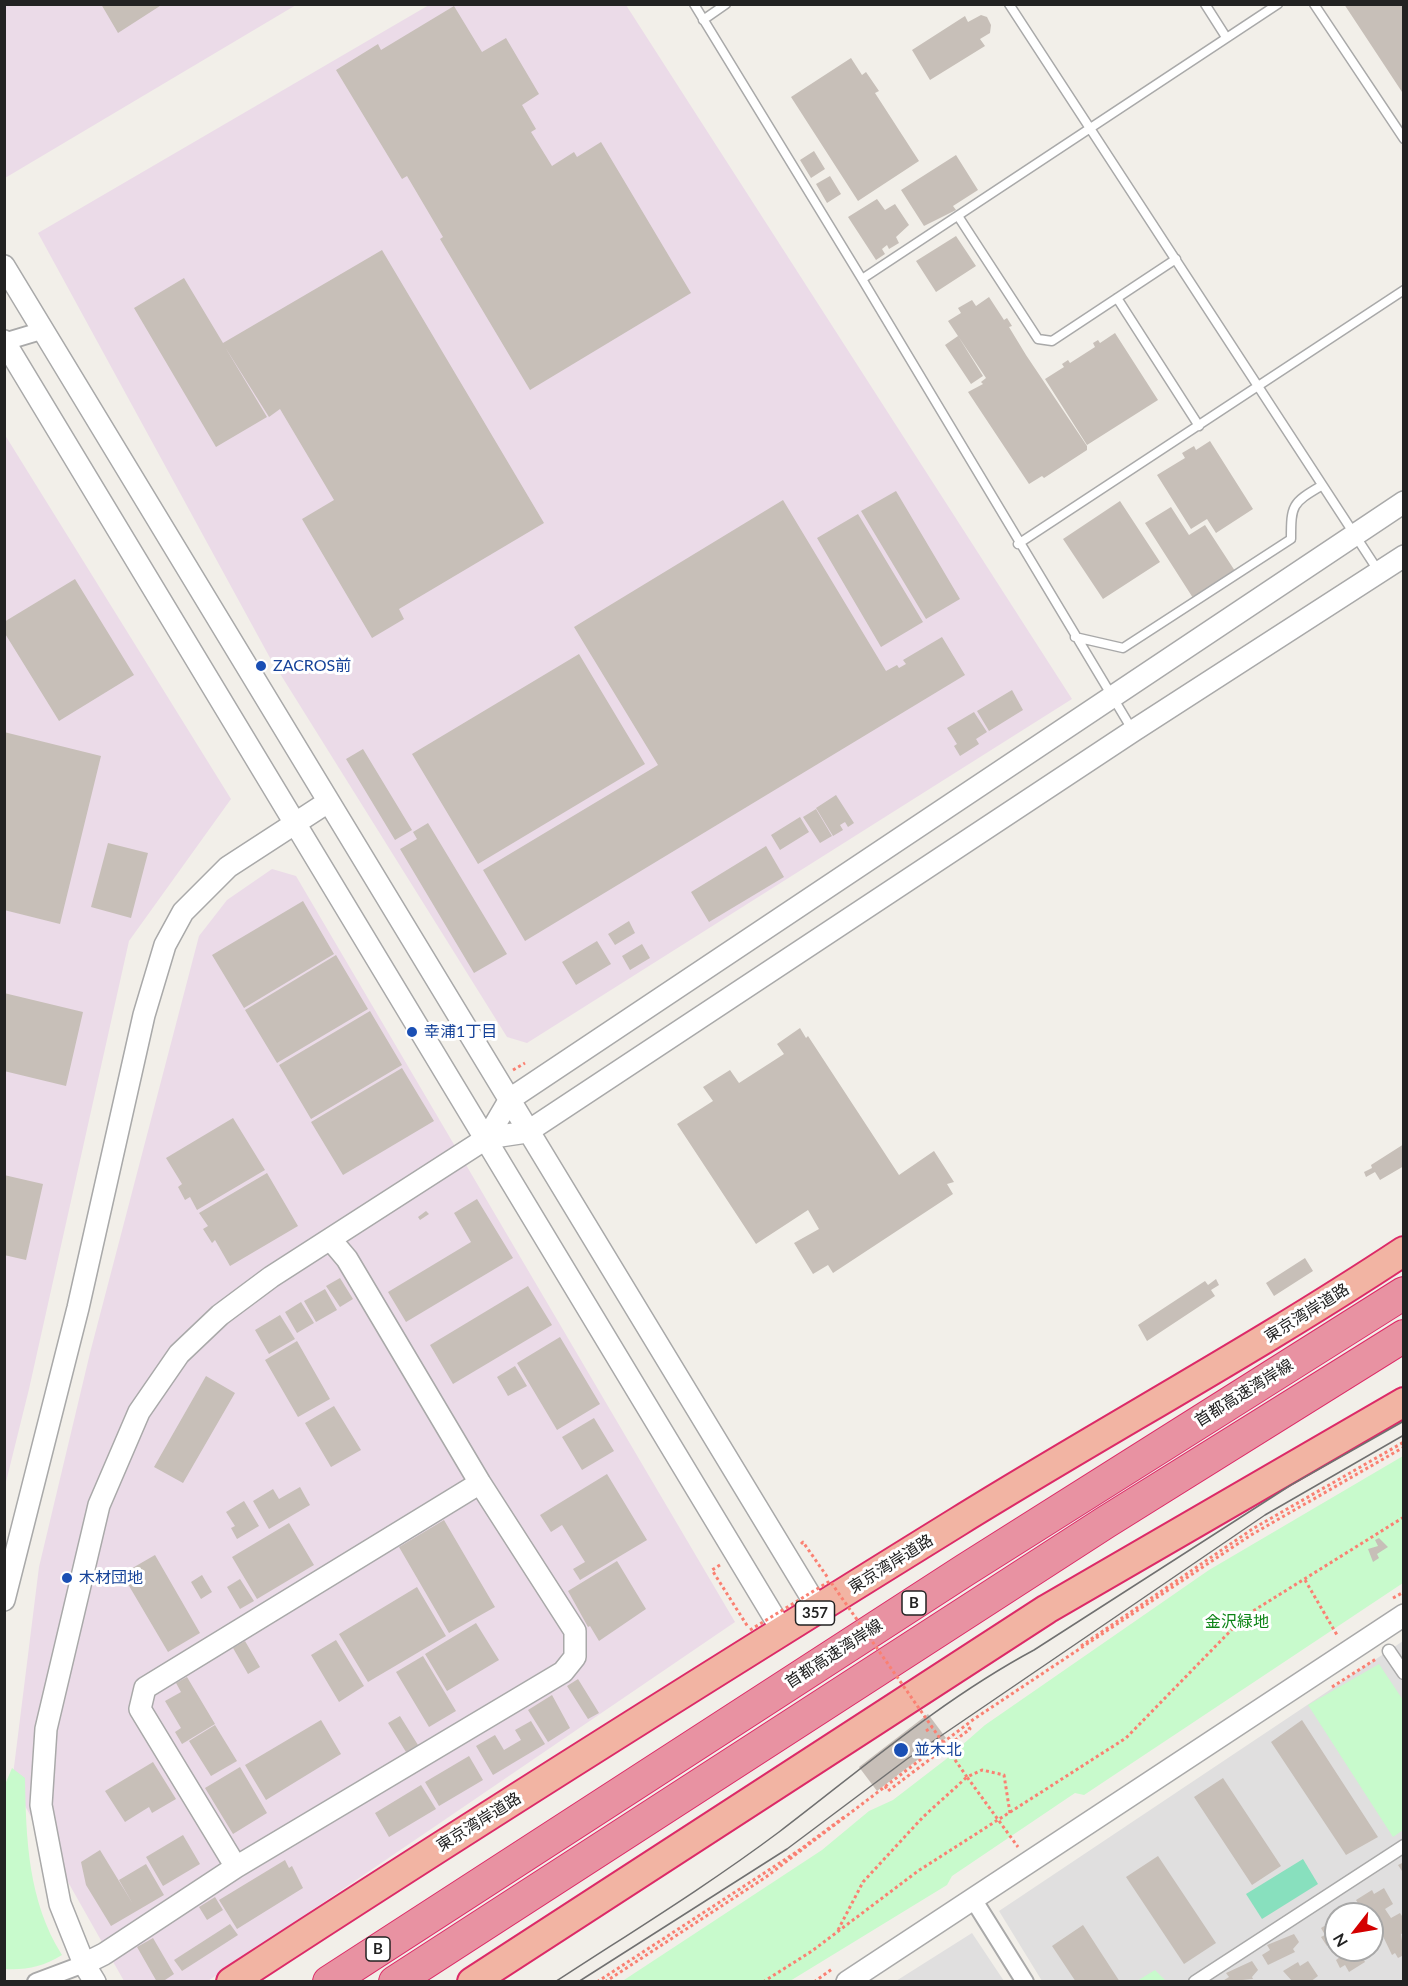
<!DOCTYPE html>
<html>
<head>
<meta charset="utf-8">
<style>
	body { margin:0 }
	#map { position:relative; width:1408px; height:1986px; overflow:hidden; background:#f2efe9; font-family:Lato,sans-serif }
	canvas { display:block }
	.frame { position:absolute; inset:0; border:6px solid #222; pointer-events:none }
	.north { position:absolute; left:1324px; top:1902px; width:60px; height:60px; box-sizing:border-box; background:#fff; border:2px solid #a7a7a7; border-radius:50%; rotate:239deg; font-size:16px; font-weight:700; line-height:24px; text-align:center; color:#222 }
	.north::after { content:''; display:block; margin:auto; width:21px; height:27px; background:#d40000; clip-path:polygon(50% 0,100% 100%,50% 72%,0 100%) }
</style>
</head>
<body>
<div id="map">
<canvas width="1408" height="1986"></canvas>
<div class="frame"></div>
<div class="north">N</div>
</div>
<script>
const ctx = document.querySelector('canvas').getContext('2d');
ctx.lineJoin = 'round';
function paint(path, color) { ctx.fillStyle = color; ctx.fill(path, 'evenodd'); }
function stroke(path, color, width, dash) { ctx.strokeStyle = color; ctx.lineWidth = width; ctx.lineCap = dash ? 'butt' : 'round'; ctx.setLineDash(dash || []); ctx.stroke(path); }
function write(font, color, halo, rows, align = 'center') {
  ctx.font = font + ' Lato,"Noto Sans JP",sans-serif'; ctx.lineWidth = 6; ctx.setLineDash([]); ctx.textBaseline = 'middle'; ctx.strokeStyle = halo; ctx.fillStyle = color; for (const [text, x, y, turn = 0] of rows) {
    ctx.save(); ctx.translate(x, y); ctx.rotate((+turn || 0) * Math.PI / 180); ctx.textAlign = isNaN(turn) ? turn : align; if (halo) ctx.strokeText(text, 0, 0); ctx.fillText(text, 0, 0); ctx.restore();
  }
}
paint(new Path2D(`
	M1403,1641V1981H1042L999,1911ZM1336,1914H1372V1950H1336Z
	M972,1933L1004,1981H896Z`), '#e0dfdf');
paint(new Path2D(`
	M5,4L296,5L5,178Z
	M429,5H626L1072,699L527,1043L507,1037L269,656L38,233Z
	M5,435L231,799L129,941L29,1389L5,1486Z
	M272,869L296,876L735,1622L208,1981H124L12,1783L39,1567L90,1353L199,936L227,900Z`), '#ebdbe8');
paint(new Path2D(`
	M1403,1456V1583L1084,1795L1075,1793L952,1876L947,1885L790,1981L621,1982L822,1850L869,1811L893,1800L945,1760L985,1725L1209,1570Z
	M1379,1664L1403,1700V1830L1393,1837L1308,1705Z
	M12,1768L25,1778C26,1839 28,1901 62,1955C42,1967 27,1970 5,1969L4,1787Z
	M1155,1970L1166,1981H1137Z`), '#c8facc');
paint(new Path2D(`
	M1303,1859L1318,1884L1262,1919L1246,1894Z`), '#88e0be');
paint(new Path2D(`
	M101,4H163L118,33Z
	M1344,4H1404V95Z
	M454,6L482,52L506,38L539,94L522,105L536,129L531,132L552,166L574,152L577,157L601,142L691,293L530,390L440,239L443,237L407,176L402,179L336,70L378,44L381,50Z
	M981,15L987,17L991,25L990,33L980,39L985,46L930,80L912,50L965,16L968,22Z
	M851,58L862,75L866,72L879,91L875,93L919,161L858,201L791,97Z
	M814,151L825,169L811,178L800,160Z
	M956,155L978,190L953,206L956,210L924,226L901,190Z
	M830,176L841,194L827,203L816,184Z
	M877,199L885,210L895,204L909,225L896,237L899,243L889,249L887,245L882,249L885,254L876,260L848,217Z
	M956,236L976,266L936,292L916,261Z
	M382,250L544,523L399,609L404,619L372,638L302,519L334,500L280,409L269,417L225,347L267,417L216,447L134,308L184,278L223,343Z
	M989,297L1004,320L1007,318L1012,326L1009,327L1026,355L1087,446V450L1044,478L1042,476L1029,484L968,392L983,384L981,382L986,378L948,321L961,313L958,308L972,300L976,306Z
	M1115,333L1158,400L1087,445L1045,379L1064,367L1062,364L1068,360L1070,363L1095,347L1093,343L1098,340L1100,343Z
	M958,336L983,376L971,384L945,345Z
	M1210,441L1253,509L1216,533L1207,519L1191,529L1157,475L1185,458L1182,453L1194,446L1196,450Z
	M896,491L960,599L926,619L861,511Z
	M783,500L886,671L897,665L899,668L906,664L903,660L942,637L965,675L525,941L483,870L658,765L574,627Z
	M1120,501L1160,562L1103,599L1063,539Z
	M1171,507L1189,535L1205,525L1235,571L1193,598L1145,523Z
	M858,514L923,622L881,647L817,538Z
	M75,579L134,675L59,721L4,632V622Z
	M579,654L645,764L478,864L412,754Z
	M1012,690L1023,710L989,731L977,711Z
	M974,712L987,732L976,739L979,744L960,756L954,746L957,744L947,728Z
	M4,732L101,756L60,924L4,910Z
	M363,749L412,830L395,840L346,759Z
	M836,795L854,823L848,827L845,822L840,825L843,830L833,836L816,808Z
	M816,809L832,836L820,843L803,817Z
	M800,817L809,832L780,850L771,835Z
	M428,823L507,954L474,973L400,849L417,839L413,832Z
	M108,843L148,853L131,918L91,907Z
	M766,846L784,877L709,922L691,892Z
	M303,901L334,954L244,1008L212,955Z
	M629,921L635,933L615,945L608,934Z
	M597,941L611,964L576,985L562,962Z
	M642,944L650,958L630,970L622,956Z
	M336,955L368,1009L277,1063L245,1010Z
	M4,993L83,1012L66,1086L4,1071Z
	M370,1011L402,1065L311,1119L279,1065Z
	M800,1028L806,1038L808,1036L899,1175L934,1151L954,1182L947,1184L953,1194L833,1273L828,1265L813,1274L794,1243L819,1229L808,1210L756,1244L677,1124L713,1101L703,1087L730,1070L739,1083L784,1054L777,1044Z
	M402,1068L434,1121L343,1175L311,1122Z
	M233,1118L265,1170L197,1210L190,1197L185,1200L178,1187L182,1184L166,1158Z
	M1404,1144V1166L1380,1180L1375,1172L1366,1177L1364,1172L1372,1168L1371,1165Z
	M267,1173L298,1226L230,1266L215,1240L212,1243L203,1229L208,1226L199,1213Z
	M4,1175L43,1184L26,1260L4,1255Z
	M477,1199L513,1258L406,1322L388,1292L471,1242L454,1213Z
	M426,1211L429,1214L420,1220L418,1217Z
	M1305,1258L1313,1271L1274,1296L1266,1283Z
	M340,1278L353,1299L340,1307L326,1286Z
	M1216,1279L1219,1285L1211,1290L1215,1296L1147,1341L1138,1325L1205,1281L1208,1285Z
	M528,1286L552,1325L453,1384L430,1345Z
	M325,1289L337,1310L316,1322L304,1301Z
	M301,1302L314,1323L297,1333L285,1312Z
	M280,1315L295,1339L269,1354L255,1330Z
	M560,1337L600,1404L557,1430L517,1363Z
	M297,1341L330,1399L298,1417L265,1360Z
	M515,1366L527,1386L508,1396L497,1377Z
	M206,1376L235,1393L183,1483L154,1467Z
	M334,1406L361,1450L331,1467L305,1423Z
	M594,1418L614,1451L582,1470L562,1437Z
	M607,1474L647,1540L580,1580L573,1569L585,1562L562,1525L551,1532L540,1515Z
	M300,1487L310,1505L269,1529L253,1501L273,1489L279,1499Z
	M244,1501L259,1526L237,1539L231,1528L235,1526L226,1512Z
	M444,1520L495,1607L449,1633L399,1547Z
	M289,1523L314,1565L257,1599L232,1557Z
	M1379,1538L1388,1547L1377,1554L1379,1558L1373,1562L1368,1549L1378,1546L1375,1540Z
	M155,1555L200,1633L168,1652L122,1574Z
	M617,1561L646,1609L599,1641L590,1626L588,1627L568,1591Z
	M202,1575L212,1592L201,1599L191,1582Z
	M240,1579L254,1601L240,1609L227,1587Z
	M417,1587L446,1636L368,1682L339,1634Z
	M476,1623L499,1660L447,1691L425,1654Z
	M336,1640L364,1686L339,1702L311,1655Z
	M245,1641L260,1667L248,1674L233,1648Z
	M423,1656L456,1711L429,1727L396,1672Z
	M187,1677L215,1724L182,1744L175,1732L181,1728L165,1701L181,1692L176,1683Z
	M578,1679L599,1713L588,1719L567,1686Z
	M552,1695L570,1728L548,1742L528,1710Z
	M928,1714L946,1738L877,1791L859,1767Z
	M400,1716L418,1745L406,1752L388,1723Z
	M321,1720L341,1754L266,1800L245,1765Z
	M1302,1720L1378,1837L1346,1855L1271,1742Z
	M531,1721L545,1744L493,1775L476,1746L495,1735L504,1750L521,1740L515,1730Z
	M215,1725L237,1761L211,1776L189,1741Z
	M469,1756L483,1780L439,1806L425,1782Z
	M153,1762L176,1799L152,1813L149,1807L125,1822L105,1791Z
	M240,1767L267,1813L233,1834L205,1788Z
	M1223,1778L1281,1866L1252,1885L1194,1797Z
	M421,1785L436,1809L389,1837L375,1813Z
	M183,1835L200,1864L163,1886L146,1857Z
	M100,1850L133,1904L119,1880L146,1864L164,1895L111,1926L86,1885L81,1862Z
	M1158,1856L1216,1943L1184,1964L1126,1877Z
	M285,1860L289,1868L292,1866L303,1888L237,1929L219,1900Z
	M1404,1862V1874L1398,1865Z
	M1384,1888L1393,1904L1385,1909L1391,1918L1400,1913L1404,1919V1933L1401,1934L1404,1955L1398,1958L1395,1953L1392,1955L1379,1928L1376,1930L1372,1924V1914H1369L1363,1904L1360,1906L1356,1900L1372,1890L1374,1894Z
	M215,1897L223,1910L207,1920L199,1907Z
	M1336,1919V1950H1364L1366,1953L1362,1956L1365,1962L1349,1972L1345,1965L1340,1968L1336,1960L1340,1957L1332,1943L1327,1946L1321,1937L1325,1935L1321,1928Z
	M230,1924L238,1935L182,1971L174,1960Z
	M1083,1925L1120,1982H1076L1052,1946Z
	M1294,1934L1299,1942L1293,1949L1295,1952L1268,1965L1262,1955L1270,1950L1267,1945Z
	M153,1938L174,1974L162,1982H157L137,1947Z
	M1252,1961L1258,1970L1252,1977L1253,1979L1221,1982L1229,1977L1226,1973Z
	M1308,1961L1318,1976L1310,1982H1293L1283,1971L1298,1962L1300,1966Z`), '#c7bfb8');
const service = new Path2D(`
	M694,4L862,279L1133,731
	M1009,4L1379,572
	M1205,4L1226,37
	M1314,4L1404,139
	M703,20L726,4
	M958,216L1038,339L1052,341L1176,259
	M862,279L1278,4
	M1117,298L1199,426
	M1018,544L1404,290
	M1075,637L1123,648L1291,539C1291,505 1292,503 1321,486`);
const pedestrian = new Path2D(`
	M1389,1651L1404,1673
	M1195,1982L1404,1846`);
const minor = new Path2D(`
	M4,342L44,330
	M973,1899L1025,1982
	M36,1982L84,1964`);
const tertiary = new Path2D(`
	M4,266L819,1610
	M4,341L783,1632
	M487,1138L510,1099L1404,502
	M4,1600L78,1308L144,1015L165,945L183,912L228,867L328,802
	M236,1867L140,1709L145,1688L480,1483
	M84,1964L104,1954L236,1867L563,1672L575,1657V1631L480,1483L347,1259L331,1240
	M95,1982L84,1964L60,1904L41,1805L46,1729L99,1505L139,1412L179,1354L220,1315L271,1277L487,1138L527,1132L1133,731L1404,556
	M847,1982L1404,1615`);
const trunk = new Path2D(`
	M231,1982C471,1825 715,1672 959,1521C1106,1430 1259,1347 1404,1251
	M472,1982L1047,1609L1404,1402`);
const motorway = new Path2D(`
	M329,1982L965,1570L1404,1293
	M395,1982L1106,1522L1404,1336`);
stroke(service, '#a9a9a9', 11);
stroke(pedestrian, '#a9a9a9', 15);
stroke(minor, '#a9a9a9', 20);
stroke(tertiary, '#a9a9a9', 24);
stroke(trunk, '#dc2a67', 32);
stroke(motorway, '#dc2a67', 34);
stroke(new Path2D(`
	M513,1070L525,1063
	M801,1544L803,1542L828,1578
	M720,1565L712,1570L748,1627
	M1305,1580L1337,1635
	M1393,1598L1404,1592
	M1081,1646L1254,1528L1404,1442
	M1332,1687L1376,1659
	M926,1731L932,1727
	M885,1786L888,1791L970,1729L967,1725
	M1010,1813L1004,1775L982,1770L967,1777L1018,1847
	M838,1930L863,1882L923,1817L967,1777
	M597,1982L798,1851L844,1817
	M605,1982L766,1877L974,1719L1251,1535L1404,1447
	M763,1982L812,1951L918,1871L1126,1738L1245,1616L1404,1517
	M814,1982L832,1969`), '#fa8072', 3, [3, 3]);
stroke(service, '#fff', 8);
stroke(pedestrian, '#fff', 12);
stroke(minor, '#fff', 16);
stroke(tertiary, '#fff', 21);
stroke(trunk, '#f2b4a3', 28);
stroke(motorway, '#e892a2', 32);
stroke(new Path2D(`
	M555,1982C630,1933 707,1886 779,1832C863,1768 941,1700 1034,1650L1291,1485L1404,1421
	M578,1982L787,1849L907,1759L1265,1515L1404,1435`), '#707070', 1.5);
stroke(new Path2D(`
	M750,1630L830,1581L967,1777`), '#fa8072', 3, [3, 3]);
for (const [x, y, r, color] of [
	[261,666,6,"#1a4fb4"],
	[412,1032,6,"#1a4fb4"],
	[67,1578,6,"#1a4fb4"],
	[901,1750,8,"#1a4fb4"]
]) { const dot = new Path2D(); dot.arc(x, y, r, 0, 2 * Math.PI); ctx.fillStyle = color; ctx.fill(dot); stroke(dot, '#fff', 2); }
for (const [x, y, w] of [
	[914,1603,24],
	[815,1613,39],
	[378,1949,24]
]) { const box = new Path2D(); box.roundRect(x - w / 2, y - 12, w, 24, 4.5); ctx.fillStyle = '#fff'; ctx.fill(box); stroke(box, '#222', 1.5); }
write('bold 15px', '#222', null, [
	["B",914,1603],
	["357",815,1613],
	["B",378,1949]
]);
write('16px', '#164399', '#fff', [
	["ZACROS前",273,666],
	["幸浦1丁目",424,1032],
	["木材団地",79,1578],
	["並木北",914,1750]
], 'left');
write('16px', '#222', '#fff', [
	["東京湾岸道路",1307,1313,-32],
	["首都高速湾岸線",1244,1393,-32],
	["東京湾岸道路",891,1564,-32],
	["首都高速湾岸線",834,1654,-33],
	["東京湾岸道路",479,1822,-32]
]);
write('16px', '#0c8416', '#fff', [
	["金沢緑地",1237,1622]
]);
</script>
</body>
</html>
